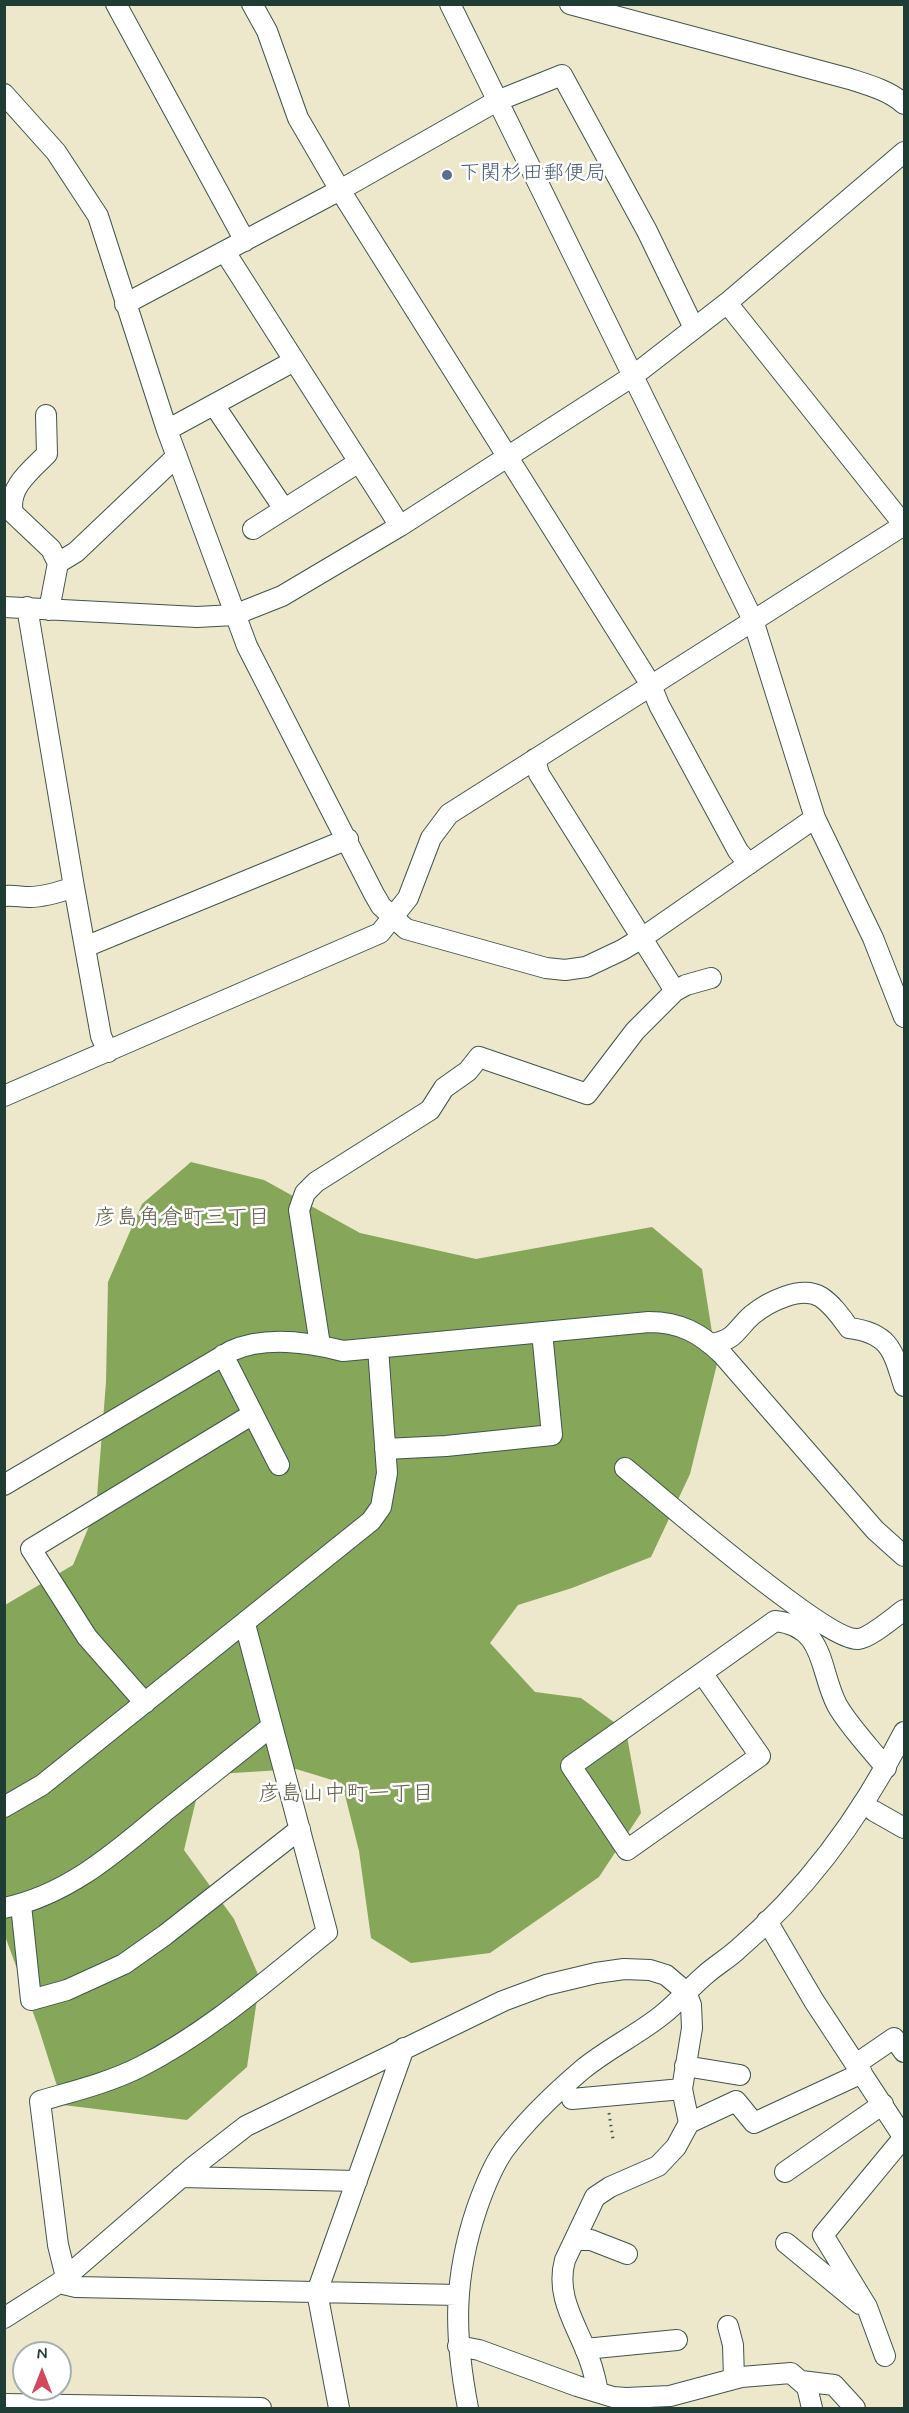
<!DOCTYPE html>
<html>
<head>
<meta charset="utf-8">
<style>
	body { margin:0 }
	#map { position:relative; width:909px; height:2413px; overflow:hidden; background:#ede7cb; font-family:Mynerve,sans-serif }
	canvas { display:block }
	.frame { position:absolute; inset:0; border:6px solid #1f3d34; pointer-events:none }
	.north { position:absolute; left:12px; top:2341px; width:60px; height:60px; box-sizing:border-box; background:#fff; border:2px solid #a5b1ae; border-radius:50%; rotate:0deg; font-size:16px; font-weight:700; line-height:24px; text-align:center; color:#1f3d34 }
	.north::after { content:''; display:block; margin:auto; width:21px; height:27px; background:#d1495b; clip-path:polygon(50% 0,100% 100%,50% 72%,0 100%) }
</style>
</head>
<body>
<div id="map">
<canvas width="909" height="2413"></canvas>
<div class="frame"></div>
<div class="north">N</div>
</div>
<script>
const ctx = document.querySelector('canvas').getContext('2d');
ctx.lineJoin = 'round';
function paint(path, color) { ctx.fillStyle = color; ctx.fill(path, 'evenodd'); }
function stroke(path, color, width, dash) { ctx.strokeStyle = color; ctx.lineWidth = width; ctx.lineCap = dash ? 'butt' : 'round'; ctx.setLineDash(dash || []); ctx.stroke(path); }
function write(font, color, halo, rows, align = 'center') {
  ctx.font = font + ' Mynerve,"Klee One",sans-serif'; ctx.lineWidth = 5; ctx.setLineDash([]); ctx.textBaseline = 'middle'; ctx.strokeStyle = halo; ctx.fillStyle = color; for (const [text, x, y, turn = 0] of rows) {
    ctx.save(); ctx.translate(x, y); ctx.rotate((+turn || 0) * Math.PI / 180); ctx.textAlign = isNaN(turn) ? turn : align; if (halo) ctx.strokeText(text, 0, 0); ctx.fillText(text, 0, 0); ctx.restore();
  }
}
paint(new Path2D(`
	M191,1162L264,1180L360,1233L476,1259L652,1227L702,1269L717,1364L690,1474L651,1557L572,1588L518,1605L490,1643L535,1692L581,1698L626,1731L641,1813L599,1877L490,1953L411,1963L371,1938L359,1851L342,1783L296,1769L202,1775L184,1850L234,1919L260,1979L247,2067L187,2120L63,2105L38,2026L5,1936V1605L73,1565L96,1509L106,1382L108,1282L142,1204Z`), '#86a65a');
const minor = new Path2D(`
	M116,4L245,241
	M252,4L267,31L298,118L340,190L651,685L659,705L738,851L749,864
	M450,4L753,620L815,818L873,938L904,1017
	M570,4L850,79C869,85 890,91 904,104
	M4,94L56,152L98,216L167,430L247,646L374,894L381,906L406,929L546,968L565,970L586,967L622,950L642,938L815,818
	M225,252L400,526
	M727,303L904,525
	M125,304L340,190L497,101L562,75L647,231L694,328
	M214,405L284,509
	M46,415L47,454C31,470 7,488 13,513L51,549L58,563
	M167,430L294,361
	M253,529L359,462
	M4,607L197,617L234,615L282,596L400,526L633,376L727,303L904,152
	M49,610L58,563L76,552L177,456
	M535,759L539,774L675,991
	M74,887L101,1036L108,1052
	M4,896C14,895 21,897 29,897C44,897 60,892 74,887L27,607
	M85,947L348,839
	M4,1096L380,933L408,898L431,838L449,814L904,525
	M712,1344C737,1339 735,1330 752,1315C768,1302 801,1285 821,1297C833,1305 841,1317 849,1328C890,1333 893,1351 904,1386
	M320,1345L299,1210L305,1193L316,1182L430,1110L444,1088L468,1071L479,1057L587,1094L635,1031L675,991L686,985L711,978
	M223,1355L279,1465
	M385,1449L446,1446L552,1435L542,1332
	M625,1468C659,1496 827,1642 858,1639C870,1638 894,1617 904,1610
	M4,1485L231,1351C264,1336 309,1342 343,1351L649,1322C680,1322 700,1333 722,1354L875,1530L904,1556
	M702,1673L760,1756L627,1850L571,1766L775,1621C826,1626 819,1671 837,1705C848,1725 871,1749 886,1768
	M145,1703L87,1637L31,1549L253,1414
	M4,1807L42,1785L371,1521L381,1507L387,1473L378,1348
	M874,1811L904,1828
	M21,1905L31,2000L67,1990L124,1964L165,1935L300,1829
	M4,1908C68,1895 116,1852 164,1812C200,1783 236,1755 272,1726
	M767,1921L814,2001L904,2138
	M856,2064L894,2038L904,2052
	M685,2066L740,2075
	M572,2099L682,2089
	M689,2123L736,2101L754,2123L862,2073
	M785,2172L883,2104
	M181,2177L357,2181
	M575,2240H591L627,2254
	M786,2243L860,2304
	M66,2277L58,2245L40,2101C74,2091 108,2083 140,2067C209,2032 267,1980 327,1932L245,1624
	M59,2283L76,2287L458,2295
	M4,2318L59,2283L192,2168L246,2126L503,2001L546,1985L596,1973L624,1969L650,1970L666,1975L686,1992L691,2005L692,2028L682,2089L689,2123L676,2147L658,2166L610,2187L595,2197L565,2260C556,2292 572,2318 584,2346C591,2361 595,2376 598,2392
	M728,2326L733,2345L734,2379
	M458,2346L479,2350L577,2386L613,2397L626,2398L670,2396L741,2377L791,2373L807,2387L812,2408
	M585,2349L677,2340
	M885,2356L867,2307L823,2235L904,2137
	M801,2381L834,2385L855,2408
	M4,2404L261,2408
	M339,2408L317,2292L404,2048
	M468,2408C454,2335 453,2279 477,2208C484,2188 492,2167 504,2150C525,2122 556,2092 583,2069C609,2048 637,2035 662,2015C677,2003 690,1988 705,1975C715,1966 727,1959 737,1950C807,1890 863,1813 904,1732`);
stroke(minor, '#3e564b', 22);
stroke(new Path2D(`
	M609,2113L613,2139`), '#3e564b', 3, [1.5, 4.5]);
stroke(minor, '#fff', 20);
for (const [x, y, r, color] of [
	[447,175,6,"#5c6f8a"]
]) { const dot = new Path2D(); dot.arc(x, y, r, 0, 2 * Math.PI); ctx.fillStyle = color; ctx.fill(dot); stroke(dot, '#fff', 2); }
write('21px', '#4e5e75', '#fff', [
	["下関杉田郵便局",459,175]
], 'left');
write('22px', '#61604a', '#fff', [
	["彦島角倉町三丁目",182,1219],
	["彦島山中町一丁目",346,1795]
]);
</script>
</body>
</html>
